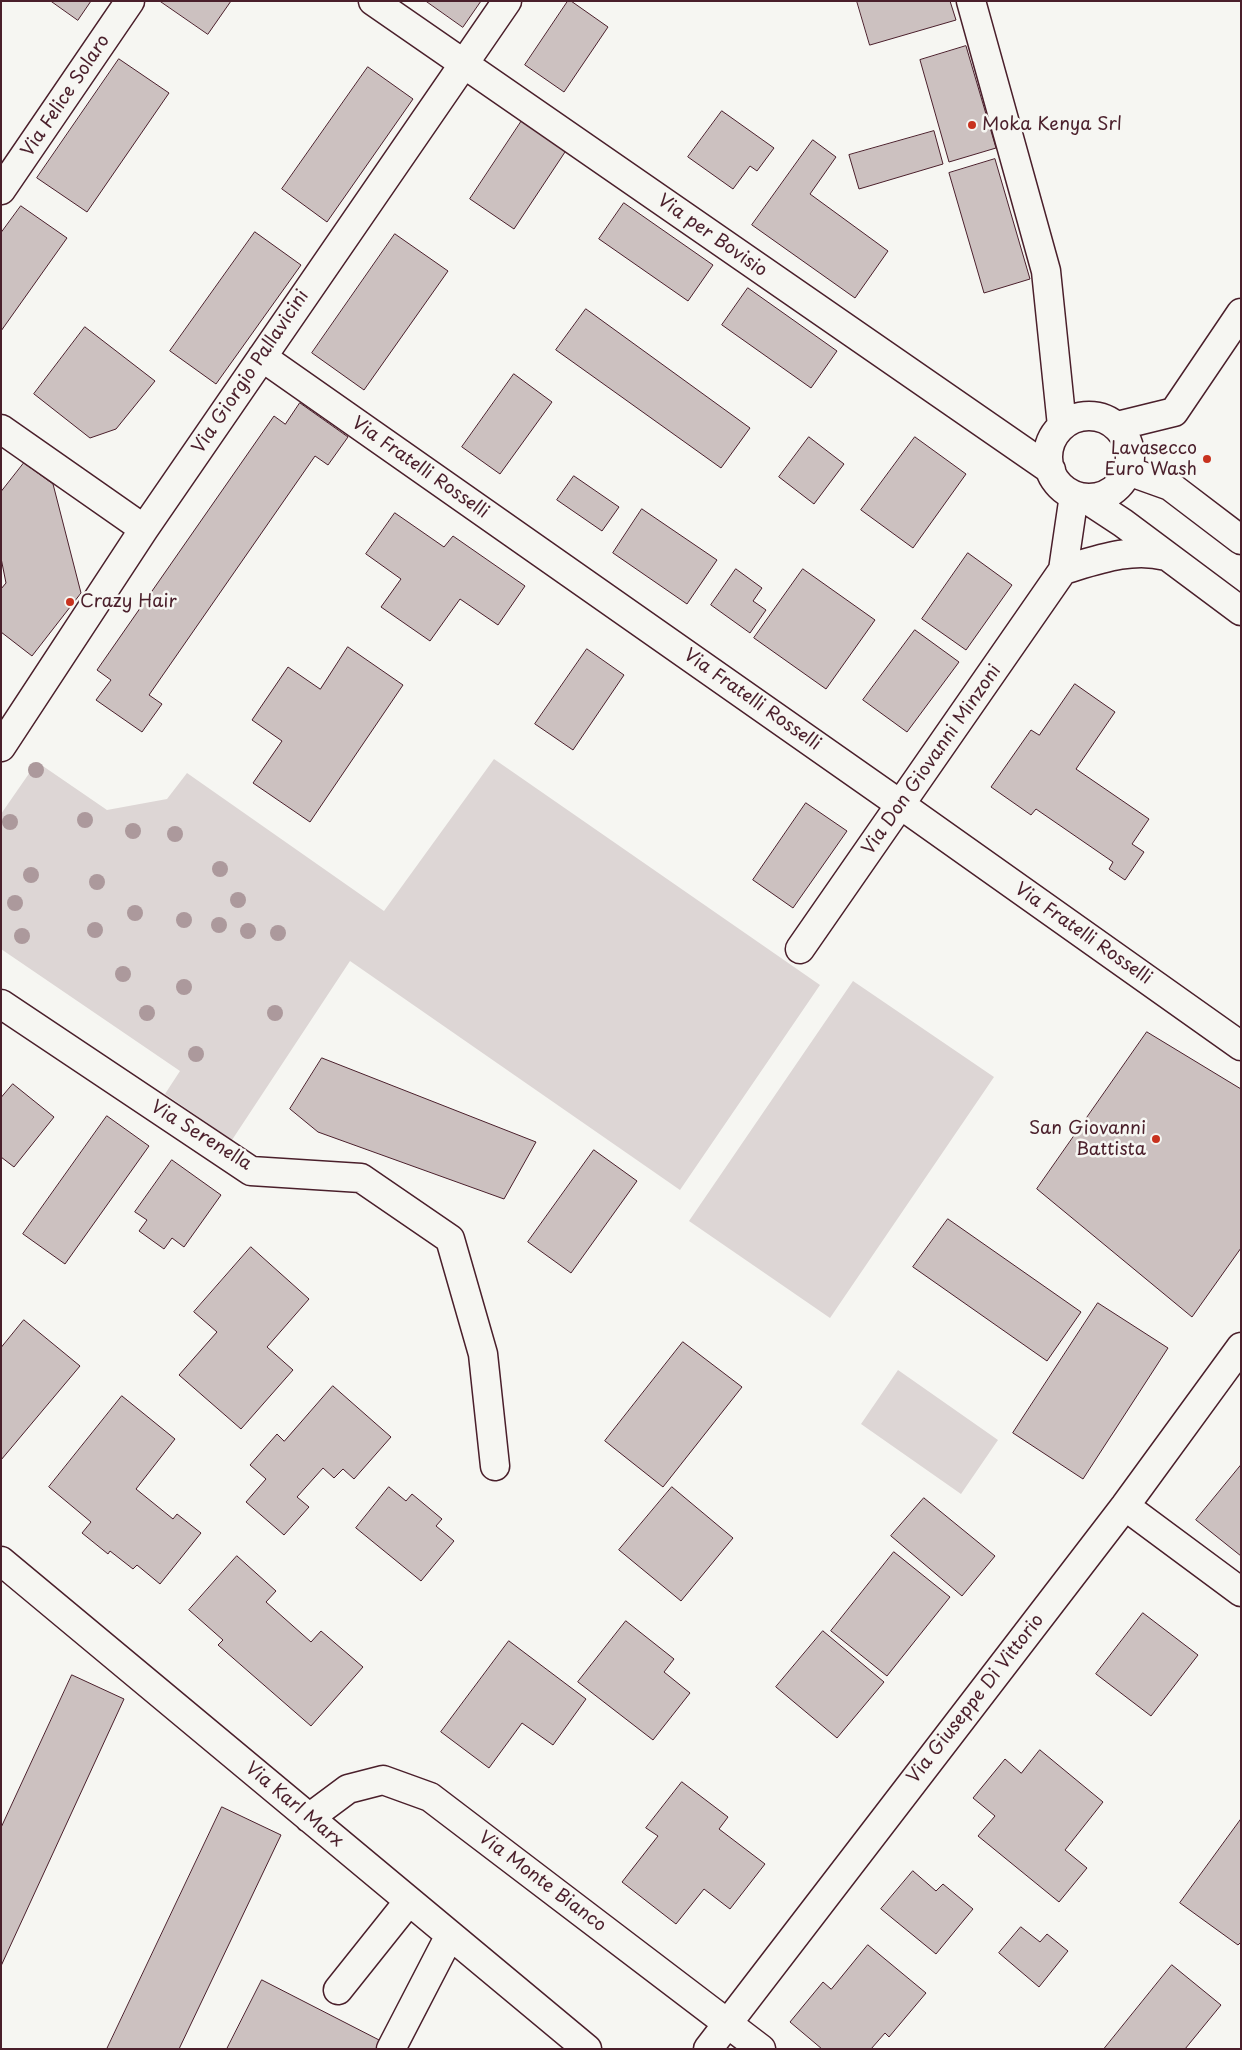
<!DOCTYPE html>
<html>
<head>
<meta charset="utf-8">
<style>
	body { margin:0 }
	#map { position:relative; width:1242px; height:2050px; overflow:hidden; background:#f6f6f2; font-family:"Playpen Sans",sans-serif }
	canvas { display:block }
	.frame { position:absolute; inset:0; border:2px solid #4a1f2b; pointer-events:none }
</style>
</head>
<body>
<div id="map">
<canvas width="1242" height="2050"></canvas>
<div class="frame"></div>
</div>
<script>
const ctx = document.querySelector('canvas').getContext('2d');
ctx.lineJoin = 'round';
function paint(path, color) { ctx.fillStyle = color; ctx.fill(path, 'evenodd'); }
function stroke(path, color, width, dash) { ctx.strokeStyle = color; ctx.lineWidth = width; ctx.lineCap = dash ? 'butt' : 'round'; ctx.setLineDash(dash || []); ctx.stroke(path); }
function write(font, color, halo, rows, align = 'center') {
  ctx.font = font + ' "Playpen Sans",sans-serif'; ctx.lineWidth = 5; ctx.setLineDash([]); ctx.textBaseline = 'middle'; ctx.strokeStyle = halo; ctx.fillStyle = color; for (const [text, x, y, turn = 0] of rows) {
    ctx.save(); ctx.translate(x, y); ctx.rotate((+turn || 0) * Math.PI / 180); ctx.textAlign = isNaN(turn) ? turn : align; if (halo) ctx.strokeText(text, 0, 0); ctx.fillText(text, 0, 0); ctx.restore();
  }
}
paint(new Path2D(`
	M494,759L820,985L680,1190L350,961L232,1140L165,1094L180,1071L1,949V814L37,762L107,810L167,799L187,773L384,911Z
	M853,981L994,1077L830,1318L689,1221Z
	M898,1370L998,1440L961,1494L861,1424Z`), '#ddd6d5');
const building = new Path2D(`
	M51,1H91L78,20Z
	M160,1H231L208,34Z
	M426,1H481L463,27Z
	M568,1H571L608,27L564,92L525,65Z
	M857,1H950L956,20L870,45Z
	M966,46L996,148L949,162L920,60Z
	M119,59L169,93L87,212L37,178Z
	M368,67L413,99L327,222L282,189Z
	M722,111L774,148L757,171L750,166L733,189L688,157Z
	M523,119L567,149L514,229L470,199Z
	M934,131L943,164L859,189L849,155Z
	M813,140L836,157L810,194L888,251L855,298L752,225Z
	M995,159L1030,279L984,293L949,173Z
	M624,203L713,265L688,301L599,239Z
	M21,206L67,238L1,331V233Z
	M255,232L301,265L216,384L170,351Z
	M395,234L448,271L364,390L312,353Z
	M748,288L837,351L811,388L722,325Z
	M586,309L750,428L721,468L556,350Z
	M85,327L155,381L116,429L90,438L34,394Z
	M514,374L552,402L500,474L462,447Z
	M300,403L348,437L328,465L315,456L149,695L162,704L142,732L96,700L111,680L97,670L274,416L285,424Z
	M809,437L844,464L814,504L779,477Z
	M915,437L966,474L913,548L861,510Z
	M24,463L53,484L81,593L32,656L1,632V589L6,583L1,558V492Z
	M574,476L619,507L602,531L557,500Z
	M642,509L717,560L687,604L613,553Z
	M395,513L444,547L453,536L525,586L498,625L460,599L430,641L381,607L401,579L366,554Z
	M968,553L1012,585L966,650L922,619Z
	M736,569L762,588L753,601L766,610L750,633L711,605Z
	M803,569L875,620L826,689L754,638Z
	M915,630L959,662L907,732L863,700Z
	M348,647L403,685L310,822L253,783L282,741L252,720L288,667L320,689Z
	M587,649L624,675L573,750L535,724Z
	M1075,684L1115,712L1076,769L1149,819L1132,844L1144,852L1125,880L1109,869L1113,862L1036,809L1031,815L991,787L1031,730L1039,735Z
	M806,803L847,831L793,908L753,880Z
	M1147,1032L1241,1089V1248L1192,1317L1037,1189Z
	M322,1058L536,1142L504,1199L318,1132L290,1109Z
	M13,1084L54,1117L14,1167L1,1157V1098Z
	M107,1116L149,1146L65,1264L23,1234Z
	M594,1150L637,1181L571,1273L528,1242Z
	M172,1160L221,1195L184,1247L172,1238L164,1249L139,1231L147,1220L135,1212Z
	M948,1219L1081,1312L1047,1361L913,1267Z
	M251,1247L309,1299L267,1347L293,1370L241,1429L179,1375L217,1332L194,1312Z
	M1098,1303L1168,1348L1083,1479L1013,1433Z
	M24,1320L80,1366L1,1460V1348Z
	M683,1342L742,1387L663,1487L605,1441Z
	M333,1386L391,1437L354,1479L343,1469L334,1478L323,1468L297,1497L309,1507L284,1535L246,1502L266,1479L250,1465L277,1434L284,1441Z
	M122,1396L175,1439L136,1489L173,1519L177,1514L201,1533L160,1584L137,1565L133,1569L110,1551L108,1554L82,1533L91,1522L49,1487Z
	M1241,1465V1556L1196,1520Z
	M389,1487L406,1501L412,1494L442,1519L436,1526L454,1541L421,1581L356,1528Z
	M672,1487L733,1538L681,1601L619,1550Z
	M924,1498L995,1556L962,1596L891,1536Z
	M894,1552L950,1597L887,1676L831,1631Z
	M237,1556L276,1591L266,1602L311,1642L321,1631L363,1667L311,1726L218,1645L223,1640L189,1610Z
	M1143,1613L1198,1655L1151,1716L1096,1674Z
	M626,1621L674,1659L664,1672L690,1693L653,1740L578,1682Z
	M823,1631L884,1682L837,1738L776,1687Z
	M509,1641L586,1699L553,1745L522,1723L489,1768L441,1732Z
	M72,1675L124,1699L1,1966V1828Z
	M1040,1750L1103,1802L1065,1850L1087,1868L1059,1902L978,1836L995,1816L973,1798L1005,1759L1021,1773Z
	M682,1782L728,1817L719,1829L765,1864L730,1909L704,1889L676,1924L622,1882L658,1836L646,1828Z
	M222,1807L281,1835L179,2049H107Z
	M1241,1819V1942L1238,1945L1180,1903Z
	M913,1871L936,1891L943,1884L973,1909L936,1954L881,1909Z
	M1021,1927L1040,1942L1047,1934L1068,1951L1039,1987L999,1953Z
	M868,1945L926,1993L889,2037L885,2033L871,2049H822L790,2022L823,1982L831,1989Z
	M1172,1965L1221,2005L1185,2049H1104Z
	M262,1980L383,2042L380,2049H227Z`);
paint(building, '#ccc1c0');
stroke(building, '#4a1f2b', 1);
const minor = new Path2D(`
	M373,1L1051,470
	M971,1L1046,271L1062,426
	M1,190L130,1
	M262,357L901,805L1241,1046
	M1048 457a41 41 0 1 1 82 0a41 41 0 1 1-82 0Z
	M1117,426L1174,412L1241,313
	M1,429L144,529
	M1128,471L1170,486L1241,540
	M1085,498L1123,523L1241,611
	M1063,570C1097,560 1131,547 1166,556
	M1,747L144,529L507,1
	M800,949L1063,570L1074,495
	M1,1004L251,1171L361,1178L450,1239L483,1354L495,1466
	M1125,1506L1241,1592
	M1,1561L587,2049
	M309,1818L348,1789L383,1780L430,1797L761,2049
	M338,1990L409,1901
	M391,2049L450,1935
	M708,2049L1125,1506L1241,1347`);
stroke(minor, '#4a1f2b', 31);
stroke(minor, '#f6f6f2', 28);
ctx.fillStyle = '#ac999c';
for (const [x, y] of [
	[36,770],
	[85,820],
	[10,822],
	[133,831],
	[175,834],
	[220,869],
	[31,875],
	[97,882],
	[238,900],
	[15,903],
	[135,913],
	[184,920],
	[219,925],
	[95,930],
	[248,931],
	[278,933],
	[22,936],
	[123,974],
	[184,987],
	[147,1013],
	[275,1013],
	[196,1054]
]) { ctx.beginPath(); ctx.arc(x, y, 8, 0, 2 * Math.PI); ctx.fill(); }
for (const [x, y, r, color] of [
	[972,125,5,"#c8321e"],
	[1207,459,5,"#c8321e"],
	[70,602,5,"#c8321e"],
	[1156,1139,5,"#c8321e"]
]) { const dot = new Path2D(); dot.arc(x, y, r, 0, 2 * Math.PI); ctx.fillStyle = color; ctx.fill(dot); stroke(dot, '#f6f6f2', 2); }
write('18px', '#4a1f2b', '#f6f6f2', [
	["Via Felice Solaro",66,96,-56],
	["Via per Bovisio",712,236,35],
	["Via Giorgio Pallavicini",251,372,-56],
	["Via Fratelli Rosselli",420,468,35],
	["Via Fratelli Rosselli",752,700,35],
	["Via Don Giovanni Minzoni",932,760,-55],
	["Via Fratelli Rosselli",1083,934,35],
	["Via Serenella",201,1136,32],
	["Via Giuseppe Di Vittorio",976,1699,-52],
	["Via Karl Marx",294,1805,40],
	["Via Monte Bianco",542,1882,37]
]);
write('18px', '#4a1f2b', '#f6f6f2', [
	["Moka Kenya Srl",982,125],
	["Lavasecco",1197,449,"right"],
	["Euro Wash",1197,470,"right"],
	["Crazy Hair",80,602],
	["San Giovanni",1146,1129,"right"],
	["Battista",1146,1150,"right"]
], 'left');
</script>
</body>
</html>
